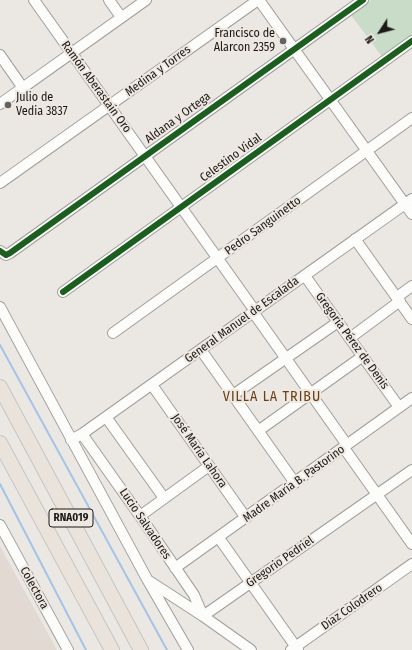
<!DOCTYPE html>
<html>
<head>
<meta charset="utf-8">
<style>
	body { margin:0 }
	#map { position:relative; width:412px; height:650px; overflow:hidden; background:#ebe8e4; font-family:"Fira Sans Condensed",sans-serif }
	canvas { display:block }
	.north { position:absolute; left:360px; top:12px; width:40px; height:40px; -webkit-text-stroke:3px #eee8e1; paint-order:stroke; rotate:234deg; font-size:11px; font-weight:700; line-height:16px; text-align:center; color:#1b1917 }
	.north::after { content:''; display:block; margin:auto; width:14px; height:18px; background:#1b1917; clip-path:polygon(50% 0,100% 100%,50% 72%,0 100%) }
</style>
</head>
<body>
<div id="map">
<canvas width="412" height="650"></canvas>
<div class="north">N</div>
</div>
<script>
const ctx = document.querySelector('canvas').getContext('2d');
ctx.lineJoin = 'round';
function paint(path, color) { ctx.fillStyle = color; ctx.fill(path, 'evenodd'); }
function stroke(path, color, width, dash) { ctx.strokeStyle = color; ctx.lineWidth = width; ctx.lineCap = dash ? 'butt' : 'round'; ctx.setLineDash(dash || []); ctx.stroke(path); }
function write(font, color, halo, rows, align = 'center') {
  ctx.font = font + ' "Fira Sans Condensed",sans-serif'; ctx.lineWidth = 4; ctx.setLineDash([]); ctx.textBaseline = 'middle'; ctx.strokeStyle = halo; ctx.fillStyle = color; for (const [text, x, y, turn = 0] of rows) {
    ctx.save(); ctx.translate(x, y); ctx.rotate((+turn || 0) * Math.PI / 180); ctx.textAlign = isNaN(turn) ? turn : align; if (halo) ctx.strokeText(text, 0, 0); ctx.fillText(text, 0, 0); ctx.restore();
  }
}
paint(new Path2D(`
	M0,546L57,650H0Z`), '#e2dad2');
paint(new Path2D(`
	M371,0H412V37L383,58L351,15Z`), '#c9dcc7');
stroke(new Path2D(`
	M0,345L167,650
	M0,484L86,650`), '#a4c3e5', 2);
const minor = new Path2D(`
	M34,0L255,311
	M109,0L121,17
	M259,0L412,214
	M0,55L23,88
	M0,104L146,0
	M0,183L258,0
	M355,239L412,319
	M0,251L6,255L10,253L363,0
	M305,276L399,407
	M63,292L412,41
	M397,297L412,286
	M0,307L147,579L188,650
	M253,312L347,445
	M113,333L412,118
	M350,338L400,301
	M201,350L295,483
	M152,385L246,518
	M233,395L338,322
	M106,417L164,498
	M258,431L363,356
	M82,434L140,516L194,595L203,616L251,650
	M71,440L82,434L412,199
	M344,448L412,544
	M140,516L209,466
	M0,525L68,650
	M219,538L298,650
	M175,568L412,398
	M149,581L203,616L412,470
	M291,650L412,564`);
const highway = new Path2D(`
	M0,387L141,650
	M0,443L112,650`);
stroke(minor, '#a09e9b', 12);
stroke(highway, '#c6c5c3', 16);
stroke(minor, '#fcfcfb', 10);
stroke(highway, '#eae3dc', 14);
stroke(new Path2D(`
	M0,251L6,255L10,253L363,0
	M63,292L412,41`), '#1b5e20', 6);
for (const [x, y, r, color] of [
	[283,41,4,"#64615f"],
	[8,105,4,"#64615f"]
]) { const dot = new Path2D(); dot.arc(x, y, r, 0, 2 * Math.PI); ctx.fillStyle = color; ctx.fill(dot); stroke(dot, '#eee8e1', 1.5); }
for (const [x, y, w] of [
	[71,518,44]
]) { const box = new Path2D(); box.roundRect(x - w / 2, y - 9, w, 18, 3); ctx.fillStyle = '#eee8e1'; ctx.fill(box); stroke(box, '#1b1917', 1); }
write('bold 11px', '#1b1917', null, [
	["RNA019",71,518]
]);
write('12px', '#1b1917', '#eee8e1', [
	["Francisco de",275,34],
	["Alarcon 2359",275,48],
	["Julio de",16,98,"left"],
	["Vedia 3837",16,112,"left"]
], 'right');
write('12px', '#1b1917', '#eee8e1', [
	["Medina y Torres",158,71,-36],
	["Ramón Aberastaín Oro",96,87,54],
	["Aldana y Ortega",178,118,-36],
	["Celestino Vidal",231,158,-36],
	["Pedro Sanguinetto",263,226,-36],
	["General Manuel de Escalada",242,320,-36],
	["Gregoria Pérez de Denis",352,341,54],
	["José María Lahora",199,451,55],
	["Madre María B. Pastorino",294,484,-36],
	["Lucio Salvadores",145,524,56],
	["Gregorio Pedriel",280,562,-35],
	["Colectora",34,588,61],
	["Díaz Colodrero",352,607,-35]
]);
ctx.letterSpacing = '1px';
write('14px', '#6a4017', '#eee8e1', [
	["VILLA LA TRIBU",272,397]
]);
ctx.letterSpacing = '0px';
</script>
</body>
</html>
